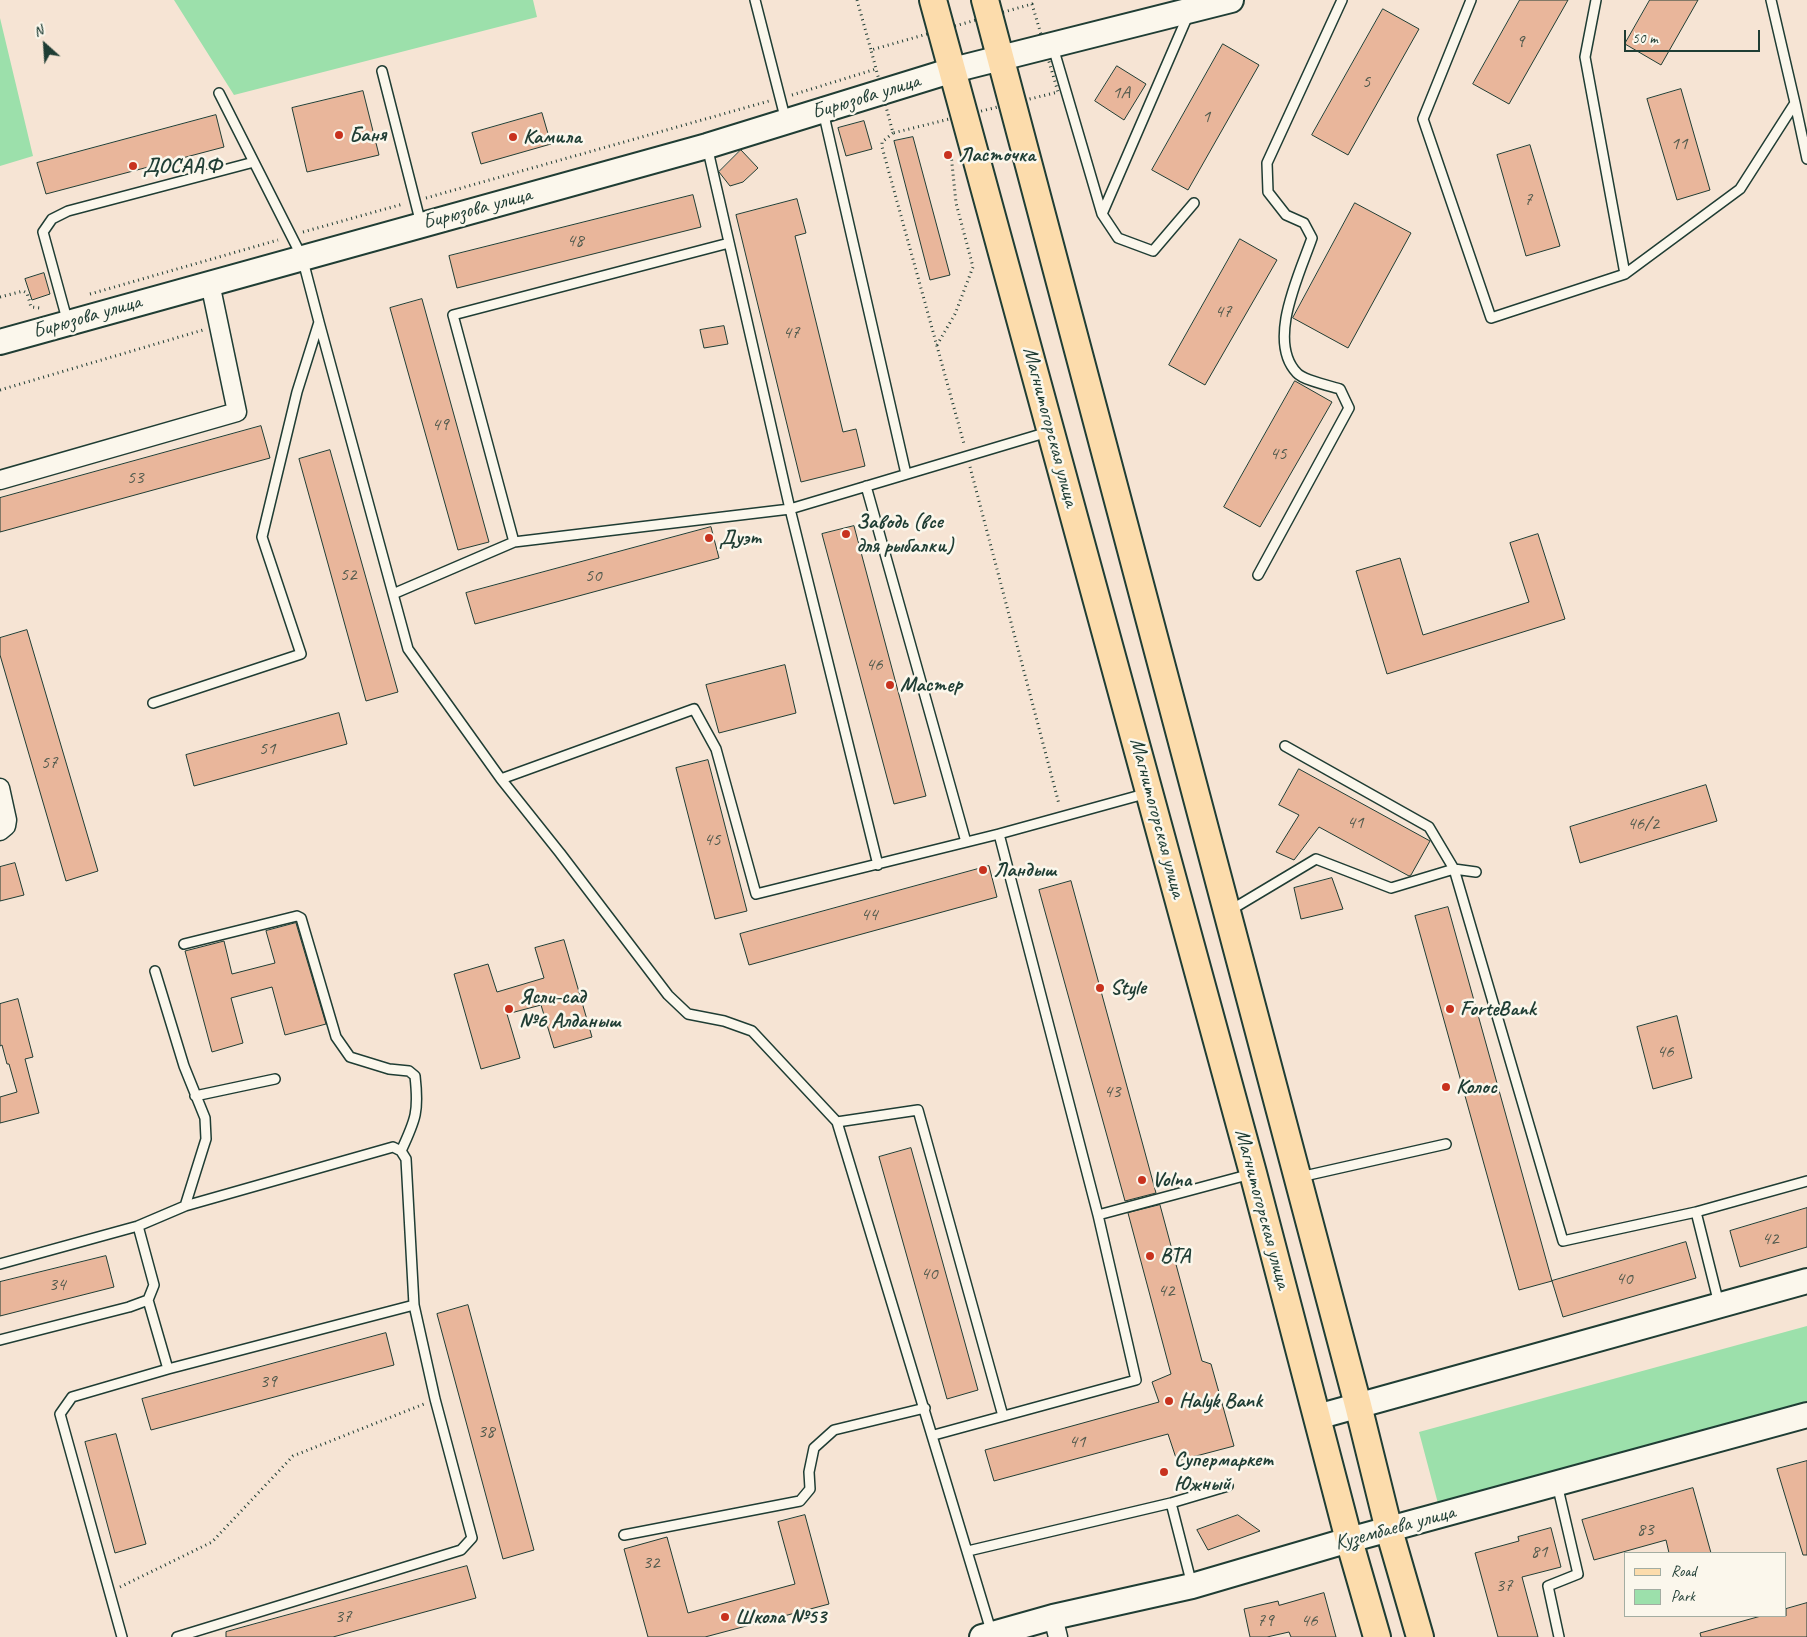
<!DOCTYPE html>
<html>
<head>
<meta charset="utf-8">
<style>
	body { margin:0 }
	#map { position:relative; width:1807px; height:1637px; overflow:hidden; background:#f6e4d4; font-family:Caveat,sans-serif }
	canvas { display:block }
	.legend { position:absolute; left:1624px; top:1552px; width:162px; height:65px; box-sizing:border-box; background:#fbf7ec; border:1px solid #a3ada2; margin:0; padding:6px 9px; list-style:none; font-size:15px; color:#1f3d34 }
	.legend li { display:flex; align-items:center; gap:10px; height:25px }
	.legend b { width:25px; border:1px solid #a3ada2 }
	.north { position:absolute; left:20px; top:20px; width:50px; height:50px; -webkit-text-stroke:4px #fbf7ec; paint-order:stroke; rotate:334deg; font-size:14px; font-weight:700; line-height:20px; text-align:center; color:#1f3d34 }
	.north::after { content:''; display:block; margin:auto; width:18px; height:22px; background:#1f3d34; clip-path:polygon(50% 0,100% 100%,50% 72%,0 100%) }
	.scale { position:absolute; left:1624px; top:30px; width:136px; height:22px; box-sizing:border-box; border:2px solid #1f3d34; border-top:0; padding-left:6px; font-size:15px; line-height:18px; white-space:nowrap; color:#1f3d34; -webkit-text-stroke:4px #fbf7ec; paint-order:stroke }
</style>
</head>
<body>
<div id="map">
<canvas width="1807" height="1637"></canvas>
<ul class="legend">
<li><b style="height:6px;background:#fcdcac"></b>Road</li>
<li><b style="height:14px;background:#9ce0ab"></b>Park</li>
</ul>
<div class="north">N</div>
<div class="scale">50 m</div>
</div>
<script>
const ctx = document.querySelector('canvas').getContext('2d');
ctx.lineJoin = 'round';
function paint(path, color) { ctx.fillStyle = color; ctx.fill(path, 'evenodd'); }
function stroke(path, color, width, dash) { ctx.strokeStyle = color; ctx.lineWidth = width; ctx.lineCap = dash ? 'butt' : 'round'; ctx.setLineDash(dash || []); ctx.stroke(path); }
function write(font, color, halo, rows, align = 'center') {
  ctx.font = font + ' Caveat,sans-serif'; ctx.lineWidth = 5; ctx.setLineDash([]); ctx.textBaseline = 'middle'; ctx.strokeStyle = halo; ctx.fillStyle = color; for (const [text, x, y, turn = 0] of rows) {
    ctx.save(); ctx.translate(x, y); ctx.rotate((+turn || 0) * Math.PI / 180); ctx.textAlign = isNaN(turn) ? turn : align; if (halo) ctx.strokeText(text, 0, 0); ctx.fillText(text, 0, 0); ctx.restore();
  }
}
paint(new Path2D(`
	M174,0H533L537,17L234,95Z
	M0,18L33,156L0,166Z
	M1807,1326V1415L1440,1511L1419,1432Z`), '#9ce0ab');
const building = new Path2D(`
	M1520,0H1568L1509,104L1473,84Z
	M1650,0H1698L1661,65L1625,44Z
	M1383,9L1419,29L1348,155L1312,135Z
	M1223,44L1259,65L1188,190L1152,170Z
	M1117,66L1146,84L1124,120L1095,101Z
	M1681,89L1710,190L1677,200L1647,99Z
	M363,91L379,155L307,172L292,108Z
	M542,113L551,144L481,164L472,133Z
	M216,115L224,147L46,194L37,163Z
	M864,121L872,149L846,156L838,128Z
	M913,137L950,275L930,280L894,141Z
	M1530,145L1560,246L1526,256L1497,155Z
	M741,150L758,168L743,182L730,186L719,172Z
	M693,195L701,227L457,288L449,256Z
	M797,199L806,233L795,236L843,432L856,429L865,466L801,482L736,215Z
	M1355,203L1411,233L1348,348L1293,318Z
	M1240,239L1277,260L1205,385L1169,365Z
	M44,273L50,294L32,300L25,279Z
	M422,299L489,542L458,550L390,308Z
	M724,326L728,344L704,348L700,330Z
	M1295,381L1332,402L1260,527L1224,507Z
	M261,426L270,458L0,532V498Z
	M330,450L398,692L366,701L299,459Z
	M854,526L926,796L894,804L822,534Z
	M711,527L719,558L475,624L466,593Z
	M1538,534L1565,619L1387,674L1356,571L1400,558L1423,635L1529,602L1510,543Z
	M27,630L98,871L66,881L0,655V638Z
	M785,665L796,713L719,733L706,685Z
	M339,713L347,744L194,786L186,755Z
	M708,760L747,911L715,919L676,768Z
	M1299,769L1430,841L1411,875L1409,876L1319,827L1294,860L1276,852L1299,815L1279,805Z
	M1706,785L1717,821L1580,863L1570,827Z
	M15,863L24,895L0,901V867Z
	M989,866L997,897L749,965L740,934Z
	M1332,878L1343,909L1301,919L1294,888Z
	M1071,881L1156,1193L1125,1201L1039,890Z
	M1448,907L1552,1281L1519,1290L1415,916Z
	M296,923L326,1024L285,1035L272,987L231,998L243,1043L212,1052L185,951L224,941L232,974L275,963L266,931Z
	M564,940L592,1037L554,1048L541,1005L507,1014L520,1058L481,1069L454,974L488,964L497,992L544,978L535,948Z
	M18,999L33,1057L25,1059L39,1113L0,1123V1097L17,1092L9,1064H7L2,1045L0,1046V1004Z
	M1677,1016L1692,1078L1653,1089L1637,1027Z
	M911,1148L978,1390L947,1399L879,1157Z
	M1160,1205L1202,1361L1211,1364L1234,1446L1177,1461L1168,1434L994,1481L985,1450L1159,1402L1152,1382L1171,1374L1128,1213Z
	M1807,1208V1247L1740,1267L1730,1231Z
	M1686,1242L1696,1278L1563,1317L1552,1281Z
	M106,1256L114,1287L0,1316V1282Z
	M468,1305L534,1550L503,1559L437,1314Z
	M386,1333L394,1365L151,1430L142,1399Z
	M116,1434L146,1544L115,1553L85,1442Z
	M1807,1461V1555H1803L1777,1469Z
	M1693,1488L1711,1553H1669L1666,1540L1594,1560L1582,1520Z
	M805,1515L829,1604L705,1637H648L624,1549L667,1537L688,1613L795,1584L778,1522Z
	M1238,1515L1260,1531L1208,1550L1197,1530Z
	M1551,1528L1561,1567L1522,1577L1538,1637H1498L1475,1553L1519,1541L1518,1537Z
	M467,1566L476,1598L333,1637H226V1632Z
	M1324,1593L1336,1637H1291L1289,1632L1267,1637H1250L1244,1609L1278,1601L1279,1605Z
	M1807,1603V1637H1701L1700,1633L1761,1616H1786V1609Z`);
paint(building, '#e9b69b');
stroke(building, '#1f3d34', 1);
const lane = new Path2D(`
	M755,0L786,121
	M1471,0L1423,119L1491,318L1625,274
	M1596,0L1585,57L1625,274L1740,189L1795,103L1771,0
	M1189,13L1102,214L1118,238L1153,251L1194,203
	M1053,47L1102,214
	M382,71L421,224
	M1795,103L1807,159
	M823,111L906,474
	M707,146L790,509L878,865
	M729,243L453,315L514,542L790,509L1048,432
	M319,322L408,649L501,779
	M68,323L43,232L52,219L68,211L254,162
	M866,486L966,842
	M1258,575L1349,408L1340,389C1330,386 1303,380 1297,373C1266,341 1300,273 1312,238L1304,223L1286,215L1268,192L1267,163L1342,0
	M393,594L514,542
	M153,703L301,654L262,537L297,392L319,322L302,257L219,93
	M1285,746L1429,827L1454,869L1476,872
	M999,834L1148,793
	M1229,911L1316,859L1391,888L1454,869L1563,1241L1696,1212L1719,1304
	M184,944L297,916L301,918L336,1037L350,1057L389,1069L409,1071L415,1076C419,1111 416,1119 401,1151
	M155,971L184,1066L205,1118L206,1139L185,1206L393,1147L401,1151L406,1159L414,1305L435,1399L472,1538L461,1550L177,1637
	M195,1096L275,1079
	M837,1122L752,1031L724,1021L688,1014L668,995L560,853L501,779L694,709L716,749L756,894L999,834L1098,1215L1136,1380L934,1435
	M1300,1177L1446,1144
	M1696,1212L1807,1181
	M1098,1215L1251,1174
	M138,1226L185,1206
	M0,1264L138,1226L154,1285L148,1300L129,1307L0,1340
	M168,1369L414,1305
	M1557,1484L1578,1574L1548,1586L1559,1637
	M1171,1503L1192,1585
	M624,1535L800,1501L810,1489L809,1472L814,1448L834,1430L925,1408
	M968,1551L1171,1503L1228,1486
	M992,1634L837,1122L918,1110L1003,1416
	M122,1637L60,1414L72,1397L168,1369L148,1300`);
const street = new Path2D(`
	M0,480L237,412L210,283
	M0,788L7,820L6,826L0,831
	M1053,1617L1058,1637`);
const secondary = new Path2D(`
	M0,342L707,146L953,70L1231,0
	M1317,1417L1807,1281
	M982,1637L1053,1617L1192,1586L1349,1540L1807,1415`);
const primary = new Path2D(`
	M933,0L1253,1173L1349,1540L1377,1637
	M985,0L1358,1405L1389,1530L1420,1637`);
stroke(lane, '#1f3d34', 12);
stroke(street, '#1f3d34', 21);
stroke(secondary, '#1f3d34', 28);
stroke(primary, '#1f3d34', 30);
stroke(new Path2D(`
	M857,0L871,50
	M1032,4L1058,92L893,133L871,50Z
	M792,95L876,69
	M893,133L882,142V147L964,444
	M426,198L769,101
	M303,232L403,204
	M90,294L278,240
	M0,297L23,291L27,293L31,307L40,308
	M937,345L955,314L973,267L956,203L951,154
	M0,390L203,330
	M970,467L1059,804
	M120,1587L212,1542L293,1456L424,1404`), '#1f3d34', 3, [1, 4]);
stroke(lane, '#fbf7ec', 9);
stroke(street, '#fbf7ec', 18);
stroke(secondary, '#fbf7ec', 24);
stroke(primary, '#fcdcac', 26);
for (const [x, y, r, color] of [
	[339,135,5,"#c8321e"],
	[513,137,5,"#c8321e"],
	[948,155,5,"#c8321e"],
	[133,166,5,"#c8321e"],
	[846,534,5,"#c8321e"],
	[709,538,5,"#c8321e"],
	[890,685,5,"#c8321e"],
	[983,870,5,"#c8321e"],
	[1100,988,5,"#c8321e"],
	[509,1009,5,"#c8321e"],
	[1450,1009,5,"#c8321e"],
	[1446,1087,5,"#c8321e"],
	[1142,1180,5,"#c8321e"],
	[1150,1256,5,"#c8321e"],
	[1169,1401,5,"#c8321e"],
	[1164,1472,5,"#c8321e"],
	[725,1617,5,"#c8321e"]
]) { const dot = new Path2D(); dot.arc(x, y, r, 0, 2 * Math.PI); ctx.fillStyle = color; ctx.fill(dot); stroke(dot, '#fbf7ec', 2); }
write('19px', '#525b4e', null, [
	["9",1520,42],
	["5",1366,82],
	["1А",1121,93],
	["1",1206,117],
	["11",1679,144],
	["7",1528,200],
	["48",575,241],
	["47",1223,312],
	["47",791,333],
	["49",440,425],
	["45",1278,454],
	["53",135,478],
	["52",348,575],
	["50",593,576],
	["46",874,665],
	["51",267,749],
	["57",49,763],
	["41",1355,823],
	["46/2",1643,824],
	["45",712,840],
	["44",869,915],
	["46",1665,1052],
	["43",1112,1092],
	["42",1770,1239],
	["40",929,1274],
	["40",1624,1279],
	["34",57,1285],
	["42",1166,1291],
	["39",268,1382],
	["38",486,1432],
	["41",1077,1442],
	["83",1645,1530],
	["81",1539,1552],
	["32",651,1563],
	["37",1504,1586],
	["37",343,1617],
	["79",1265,1621],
	["46",1309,1621]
]);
write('21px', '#1f3d34', '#fbf7ec', [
	["Бирюзова улица",866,97,-17],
	["Бирюзова улица",477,209,-15],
	["Бирюзова улица",87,317,-16],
	["Магнитогорская улица",1050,427,75],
	["Магнитогорская улица",1157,818,75],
	["Магнитогорская улица",1262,1209,75],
	["Кузембаева улица",1395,1528,-15]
]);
write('bold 21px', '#1f3d34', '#fbf7ec', [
	["Баня",349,135],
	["Камила",523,137],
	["Ласточка",958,155],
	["ДОСААФ",143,166],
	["Заводь (все",856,522],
	["для рыбалки)",856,546],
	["Дуэт",719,538],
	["Мастер",900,685],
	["Ландыш",993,870],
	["Style",1110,988],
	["Ясли-сад",519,997],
	["№6 Алданыш",519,1021],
	["ForteBank",1460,1009],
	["Колос",1456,1087],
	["Volna",1152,1180],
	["BTA",1160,1256],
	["Halyk Bank",1179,1401],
	["Супермаркет",1174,1460],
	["Южный",1174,1484],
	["Школа №53",735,1617]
], 'left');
</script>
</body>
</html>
